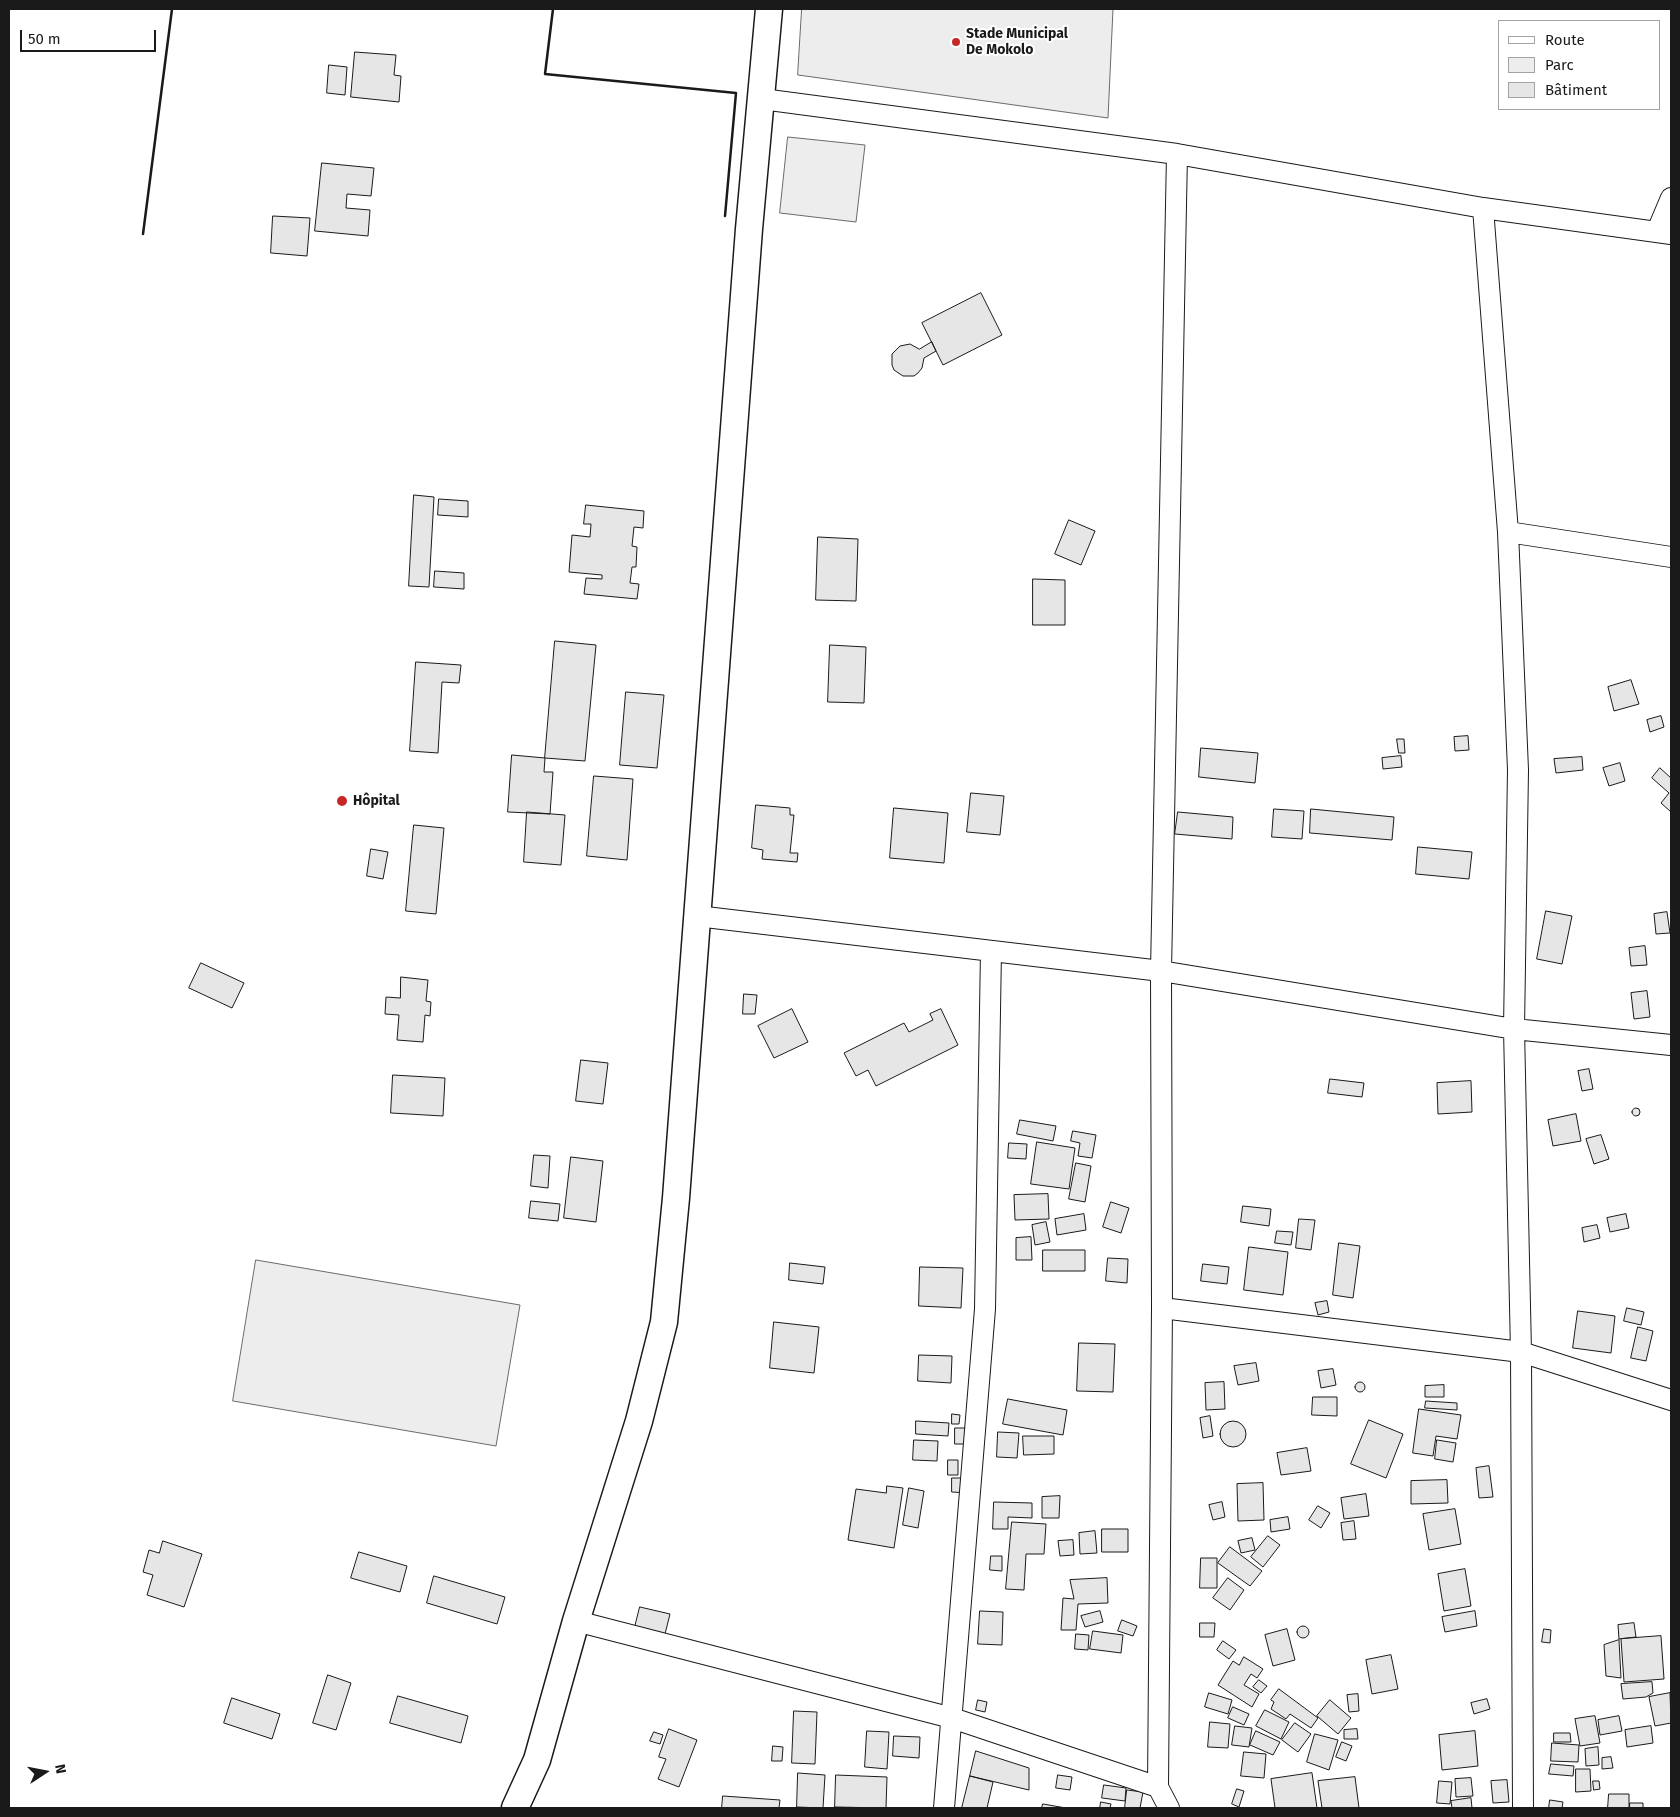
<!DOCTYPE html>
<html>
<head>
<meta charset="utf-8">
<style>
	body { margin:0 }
	#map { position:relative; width:1680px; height:1817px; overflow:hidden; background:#fff; font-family:"Fira Sans",sans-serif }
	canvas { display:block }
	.frame { position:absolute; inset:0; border:10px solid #1a1a1a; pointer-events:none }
	.legend { position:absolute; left:1498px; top:20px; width:162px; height:90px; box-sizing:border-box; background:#fff; border:1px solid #a3a3a3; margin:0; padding:6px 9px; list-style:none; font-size:15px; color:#1a1a1a }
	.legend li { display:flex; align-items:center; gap:10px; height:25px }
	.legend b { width:25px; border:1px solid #a3a3a3 }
	.north { position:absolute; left:20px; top:1747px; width:50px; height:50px; -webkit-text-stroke:4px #fff; paint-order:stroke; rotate:79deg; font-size:14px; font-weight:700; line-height:20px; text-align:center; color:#1a1a1a }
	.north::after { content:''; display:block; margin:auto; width:18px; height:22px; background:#1a1a1a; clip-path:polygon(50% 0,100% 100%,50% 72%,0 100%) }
	.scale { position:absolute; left:20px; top:30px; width:136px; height:22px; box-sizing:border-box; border:2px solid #1a1a1a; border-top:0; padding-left:6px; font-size:15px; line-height:18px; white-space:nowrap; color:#1a1a1a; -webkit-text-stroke:4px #fff; paint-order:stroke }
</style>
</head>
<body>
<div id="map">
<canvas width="1680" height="1817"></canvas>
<div class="frame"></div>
<ul class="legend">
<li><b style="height:6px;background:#fff"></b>Route</li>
<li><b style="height:14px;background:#ededed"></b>Parc</li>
<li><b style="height:14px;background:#e6e6e6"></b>Bâtiment</li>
</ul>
<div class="north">N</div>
<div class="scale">50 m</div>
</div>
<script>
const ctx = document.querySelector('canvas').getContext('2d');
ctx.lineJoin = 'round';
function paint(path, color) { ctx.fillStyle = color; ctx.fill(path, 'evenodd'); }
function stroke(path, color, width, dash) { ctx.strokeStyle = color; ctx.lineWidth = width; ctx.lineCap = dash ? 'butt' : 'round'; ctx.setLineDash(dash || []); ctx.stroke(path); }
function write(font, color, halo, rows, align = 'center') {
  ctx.font = font + ' "Fira Sans",sans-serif'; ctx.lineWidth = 4; ctx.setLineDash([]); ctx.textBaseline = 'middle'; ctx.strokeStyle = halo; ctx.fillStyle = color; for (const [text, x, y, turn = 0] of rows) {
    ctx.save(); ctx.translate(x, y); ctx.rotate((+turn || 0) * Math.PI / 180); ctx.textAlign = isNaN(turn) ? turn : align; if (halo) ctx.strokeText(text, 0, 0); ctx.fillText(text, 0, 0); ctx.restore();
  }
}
const green = new Path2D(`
	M802,9H1113L1108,118L798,75Z
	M788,137L865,145L856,222L780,213Z
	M256,1260L520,1305L496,1446L233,1401Z`);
paint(green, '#ededed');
stroke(green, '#6a6a6a', 1);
const building = new Path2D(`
	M355,52L396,55L394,75L401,76L399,102L351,97Z
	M329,65L347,67L345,95L327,93Z
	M322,163L374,168L371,196L347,194L346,208L370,210L368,236L315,231Z
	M273,216L310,218L307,256L271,253Z
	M981,293L1002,335L943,365L922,323Z
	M932,342L936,351L924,358L922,368L918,373L914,376H903L894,370L892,365V354L900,346L910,344L919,349Z
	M414,495L434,497L429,587L409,586Z
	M439,499L468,501V517L438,515Z
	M586,505L644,511L643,528L634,527L632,546L637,547L636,567H632L630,583L639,584L637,599L584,594L586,578L602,579V575L569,572L572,535L590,537L591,524H584Z
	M1069,520L1095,531L1081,565L1055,554Z
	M818,537L858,539L856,601L816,600Z
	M435,571L464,573V589L434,587Z
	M1033,579L1065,580V625H1033Z
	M555,641L596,645L585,761L545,758Z
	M830,645L866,647L864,703L828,702Z
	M416,662L461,665L459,683L442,682L438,753L410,751Z
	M1631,680L1639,704L1614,711L1608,687Z
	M626,692L664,695L657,768L620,765Z
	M1661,716L1664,727L1650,732L1647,720Z
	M1468,736L1469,750L1455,751L1454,737Z
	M1397,739H1404L1405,753H1399Z
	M1201,748L1258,753L1255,783L1199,777Z
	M512,755L545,758L544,772H553L550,814L508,812Z
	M1401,756L1402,767L1383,769L1382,758Z
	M1582,757L1583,770L1556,773L1554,759Z
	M1620,763L1625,781L1609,786L1603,768Z
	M1660,768L1671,778V812L1661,803L1669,793L1652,778Z
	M594,776L633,779L627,860L587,856Z
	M971,793L1004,796L1000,835L967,832Z
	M756,805L790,808V815H794L790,853H798L797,862L762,859L763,850L752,848Z
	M894,808L948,813L944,863L890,858Z
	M1274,809L1304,811L1302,839L1272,837Z
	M1311,809L1394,817L1392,840L1310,833Z
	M527,812L565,815L561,865L524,862Z
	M1178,812L1233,817L1232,839L1175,834Z
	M414,825L444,828L436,914L406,911Z
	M1418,847L1472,852L1469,879L1416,874Z
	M371,849L388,852L383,879L367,876Z
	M1546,911L1572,916L1562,964L1537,959Z
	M1667,912L1670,933L1656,934L1654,914Z
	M1645,946L1647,965L1631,966L1629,948Z
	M201,963L244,983L232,1008L189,988Z
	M401,977L428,980L426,1001L431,1002L430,1016L425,1015L423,1042L397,1040L399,1015L385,1014L386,997L400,998Z
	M1647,991L1650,1017L1634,1019L1631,993Z
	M744,994L757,995L755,1014H743Z
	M792,1009L808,1042L774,1058L758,1026Z
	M941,1009L958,1045L876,1086L868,1070L856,1076L844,1053L904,1023L909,1032L933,1020L930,1014Z
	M581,1060L608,1063L603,1104L576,1101Z
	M1589,1069L1593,1089L1582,1091L1578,1071Z
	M393,1075L445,1078L443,1116L391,1113Z
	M1330,1079L1364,1083L1362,1097L1328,1093Z
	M1471,1081L1472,1112L1438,1114L1437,1083Z
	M1632 1112a4 4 0 1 1 8 0a4 4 0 1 1-8 0Z
	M1576,1114L1581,1141L1553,1146L1548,1120Z
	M1020,1120L1056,1126L1053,1141L1017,1134Z
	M1073,1131L1096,1135L1092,1158L1078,1156L1080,1143L1071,1141Z
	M1601,1135L1609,1159L1594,1164L1586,1139Z
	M1037,1142L1075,1148L1069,1189L1031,1184Z
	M1009,1143L1027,1144L1026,1159L1008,1158Z
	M534,1155L550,1156L548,1188L531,1186Z
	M571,1157L603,1161L596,1222L564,1218Z
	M1076,1163L1091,1166L1085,1202L1069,1199Z
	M1048,1194L1049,1219L1015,1220L1014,1195Z
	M531,1201L560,1204L558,1221L529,1218Z
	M1111,1202L1129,1208L1121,1233L1103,1227Z
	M1243,1206L1271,1209L1269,1226L1241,1222Z
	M1084,1214L1086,1230L1057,1235L1055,1219Z
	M1626,1214L1629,1228L1610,1232L1607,1218Z
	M1299,1219L1315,1220L1311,1250L1296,1248Z
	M1046,1222L1050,1242L1035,1245L1032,1225Z
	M1597,1225L1600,1238L1584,1242L1582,1228Z
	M1277,1231L1293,1232L1291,1245L1275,1243Z
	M1031,1237L1032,1260H1016V1238Z
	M1339,1243L1360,1246L1353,1298L1333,1295Z
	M1249,1247L1288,1252L1283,1295L1244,1290Z
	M1043,1250H1085V1271H1043Z
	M1108,1258L1128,1259L1127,1283L1106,1281Z
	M790,1263L825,1267L823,1284L789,1280Z
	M1203,1264L1229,1267L1227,1284L1201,1281Z
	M920,1267L963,1268L961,1308L919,1306Z
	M1327,1301L1329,1312L1318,1315L1315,1303Z
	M1627,1308L1644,1312L1641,1325L1624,1321Z
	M1578,1311L1615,1316L1611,1353L1573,1348Z
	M774,1322L819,1327L814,1373L770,1368Z
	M1638,1327L1653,1331L1646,1361L1631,1358Z
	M1079,1343L1115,1344L1113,1392L1077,1391Z
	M919,1355L952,1356L951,1383L918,1381Z
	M1256,1363L1259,1381L1238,1385L1234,1366Z
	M1333,1369L1336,1385L1321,1388L1318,1371Z
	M1355 1387a5 5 0 1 1 10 0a5 5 0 1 1-10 0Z
	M1224,1382L1225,1409L1206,1410L1205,1383Z
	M1444,1385V1397H1425V1386Z
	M1313,1397H1337V1416L1312,1415Z
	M1008,1399L1067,1410L1063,1435L1003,1424Z
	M1426,1401L1457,1403V1410L1425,1408Z
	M1419,1409L1461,1415L1457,1439L1436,1436L1433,1456L1413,1453Z
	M952,1414L960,1415L959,1424H952Z
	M1210,1416L1213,1436L1203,1438L1200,1418Z
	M1369,1420L1403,1434L1386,1478L1351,1464Z
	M916,1421L949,1423L948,1436L916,1434Z
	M1220 1434a13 13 0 1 1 26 0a13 13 0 1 1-26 0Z
	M955,1428H969V1444H955Z
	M998,1432L1019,1433L1017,1458L997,1457Z
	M1023,1436H1054V1454L1024,1455Z
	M914,1440L938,1441L937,1461L913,1460Z
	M1437,1440L1456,1443L1453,1462L1435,1459Z
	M1307,1448L1311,1471L1281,1475L1277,1453Z
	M948,1460H958V1475H948Z
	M1489,1466L1493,1497L1479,1498L1476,1468Z
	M952,1478H968V1493L952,1492Z
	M1447,1480L1448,1503L1411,1504V1481Z
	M1263,1483L1264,1520L1238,1521L1237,1484Z
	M887,1486L903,1488L894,1548L848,1540L856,1489L886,1493Z
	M909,1488L924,1491L918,1528L903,1525Z
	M1366,1494L1369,1516L1344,1519L1341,1498Z
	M1060,1496L1059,1518H1042V1497Z
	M994,1502L1032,1503V1518L1008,1517V1529H993Z
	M1222,1502L1225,1517L1213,1520L1209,1505Z
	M1318,1506L1330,1513L1321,1528L1309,1520Z
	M1455,1509L1461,1544L1429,1550L1423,1514Z
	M1288,1517L1290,1529L1271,1532L1270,1520Z
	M1354,1521L1356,1539L1343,1540L1341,1523Z
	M1012,1522L1046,1524L1044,1554H1026L1024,1590L1006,1589Z
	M1102,1529H1128V1552H1102Z
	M1095,1531L1097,1553L1080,1554L1079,1533Z
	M1268,1536L1280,1545L1263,1567L1251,1557Z
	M1252,1538L1255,1550L1241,1553L1238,1541Z
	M1073,1540L1074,1555L1060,1556L1058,1541Z
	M163,1541L202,1554L184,1607L147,1595L153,1575L143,1572L149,1550L159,1553Z
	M1230,1547L1262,1571L1250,1586L1218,1563Z
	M359,1552L407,1566L400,1592L351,1578Z
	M991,1556H1002V1571L990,1570Z
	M1201,1558H1217V1588H1200Z
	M1465,1569L1471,1606L1444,1611L1438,1574Z
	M434,1576L505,1597L497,1624L427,1603Z
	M1107,1578L1108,1603L1078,1604L1076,1630H1061L1063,1598L1074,1599L1070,1580Z
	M1228,1578L1244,1590L1230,1610L1213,1598Z
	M640,1607L670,1614L665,1634L635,1627Z
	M980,1611L1003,1612L1002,1645L978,1644Z
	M1100,1611L1103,1622L1085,1627L1081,1616Z
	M1475,1611L1477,1626L1445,1632L1442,1617Z
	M1122,1620L1137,1626L1133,1636L1118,1631Z
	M1200,1623H1215L1214,1637H1200Z
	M1634,1623L1636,1637L1619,1639L1618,1625Z
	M1297 1632a6 6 0 1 1 12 0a6 6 0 1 1-12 0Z
	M1287,1629L1295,1660L1273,1666L1265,1635Z
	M1544,1629L1551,1630L1550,1643L1542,1642Z
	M1093,1631L1123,1635L1121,1653L1090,1649Z
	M1076,1634L1089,1635L1088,1650L1075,1649Z
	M1661,1636L1664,1679L1624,1682L1621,1639Z
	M1619,1640L1621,1678L1606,1676L1604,1645Z
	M1223,1641L1236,1650L1229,1659L1217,1650Z
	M1391,1655L1398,1689L1372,1694L1366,1660Z
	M1244,1657L1263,1669L1257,1678L1251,1674L1244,1685L1259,1694L1252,1707L1218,1685L1233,1661L1239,1665Z
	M328,1675L351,1683L336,1730L313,1723Z
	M1259,1680L1267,1686L1261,1693L1253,1687Z
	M1652,1682L1653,1693L1646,1697L1623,1699L1621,1684Z
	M1279,1689L1318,1718L1311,1728L1290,1714L1286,1719L1271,1709L1274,1702L1271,1700Z
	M1209,1693L1232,1700L1228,1714L1205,1707Z
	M1670,1693L1671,1723L1655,1726L1649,1697Z
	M1358,1694L1359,1711L1349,1712L1347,1695Z
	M398,1696L468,1716L461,1743L390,1723Z
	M232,1698L280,1714L272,1739L224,1723Z
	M1487,1699L1490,1709L1474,1714L1471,1703Z
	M978,1700L987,1702L985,1712L976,1710Z
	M1330,1700L1351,1718L1338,1734L1317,1716Z
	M1233,1707L1249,1714L1244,1725L1228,1718Z
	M1265,1710L1289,1722L1281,1739L1256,1726Z
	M794,1711L817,1712L815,1764L792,1763Z
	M1595,1716L1600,1743L1580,1746L1575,1719Z
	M1619,1716L1622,1731L1600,1735L1598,1720Z
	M1210,1722L1230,1724L1228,1748L1208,1747Z
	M1295,1723L1311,1734L1298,1752L1282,1740Z
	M1235,1726L1252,1728L1249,1747L1232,1745Z
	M1651,1726L1653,1743L1627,1747L1625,1730Z
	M669,1729L697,1740L679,1787L658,1779L666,1759L659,1757Z
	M1357,1729L1358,1739H1344V1730Z
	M867,1731L889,1732L887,1769L865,1767Z
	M1256,1731L1280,1742L1273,1755L1250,1745Z
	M1475,1731L1478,1766L1442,1770L1439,1735Z
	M654,1732L663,1735L660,1744L650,1741Z
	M1554,1733H1570L1571,1742H1554Z
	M1315,1734L1338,1740L1329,1770L1307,1762Z
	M894,1736L920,1737L919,1758L893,1756Z
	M1342,1742L1352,1746L1346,1761L1336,1757Z
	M1552,1743L1579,1745L1578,1762L1551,1761Z
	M773,1746L783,1747L782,1761H772Z
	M1598,1747L1599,1765L1586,1766L1585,1749Z
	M976,1751L1029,1768V1790L970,1776Z
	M1244,1752L1266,1754L1264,1778L1241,1776Z
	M1611,1757L1613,1768L1602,1769V1758Z
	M1551,1764L1574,1766L1573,1776L1549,1774Z
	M1576,1769H1590L1591,1791L1576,1792Z
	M798,1773L825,1775L823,1808L797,1807Z
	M1312,1773L1317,1808H1275L1271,1779Z
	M836,1775L887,1777L886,1808L835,1807Z
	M1058,1775L1072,1777L1070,1790L1056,1788Z
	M970,1776L993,1782L987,1808H962Z
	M1355,1777L1359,1808H1322L1318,1781Z
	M1471,1778L1473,1796L1456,1797L1455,1779Z
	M1507,1780L1509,1802L1493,1803L1491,1781Z
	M1439,1781L1452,1782L1450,1804L1437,1803Z
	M1593,1781H1599L1600,1789L1594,1790Z
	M1104,1785L1126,1788L1125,1801L1102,1798Z
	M1237,1789L1244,1791L1239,1807L1232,1804Z
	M1127,1790L1143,1792L1140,1808H1125Z
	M1609,1794H1629V1808H1608Z
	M723,1796L780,1800L779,1808H722Z
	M1471,1798L1472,1808H1452L1451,1801Z
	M1550,1800L1563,1802L1562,1808H1549Z
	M1101,1802L1111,1804L1110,1808H1100Z
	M1630,1803H1643V1808H1630Z
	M1043,1804L1066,1808H1042Z`);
paint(building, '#e6e6e6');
stroke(building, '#1a1a1a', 1);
const minor = new Path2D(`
	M762,99L1177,154L1483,208L1671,234
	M1483,208L1508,532L1518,770L1514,1029L1521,1352L1523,1808
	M1657,231L1671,198
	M1508,532L1671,557
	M697,916L1161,971L1514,1029L1671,1045
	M1162,1308L1521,1352L1671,1400
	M576,1621L952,1718L1158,1787
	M944,1808L985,1309L991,951
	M1169,1808L1158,1787L1162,1308L1161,971L1177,154`);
const major = new Path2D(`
	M515,1808L537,1760L576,1621L639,1421L664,1322L676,1198L749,229L769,9`);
stroke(minor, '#1a1a1a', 22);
stroke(major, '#1a1a1a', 29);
stroke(minor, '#fff', 20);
stroke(major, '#fff', 26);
stroke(new Path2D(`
	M553,9L545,74L736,93L725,216
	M143,234L172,9`), '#1a1a1a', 2.5);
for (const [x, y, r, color] of [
	[956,42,5,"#c62828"],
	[342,801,6,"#c62828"]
]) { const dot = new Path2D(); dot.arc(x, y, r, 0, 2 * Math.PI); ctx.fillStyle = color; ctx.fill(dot); stroke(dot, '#fff', 2); }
write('bold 14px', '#1a1a1a', '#fff', [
	["Stade Municipal",966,34],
	["De Mokolo",966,50],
	["Hôpital",353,801]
], 'left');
</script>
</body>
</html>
